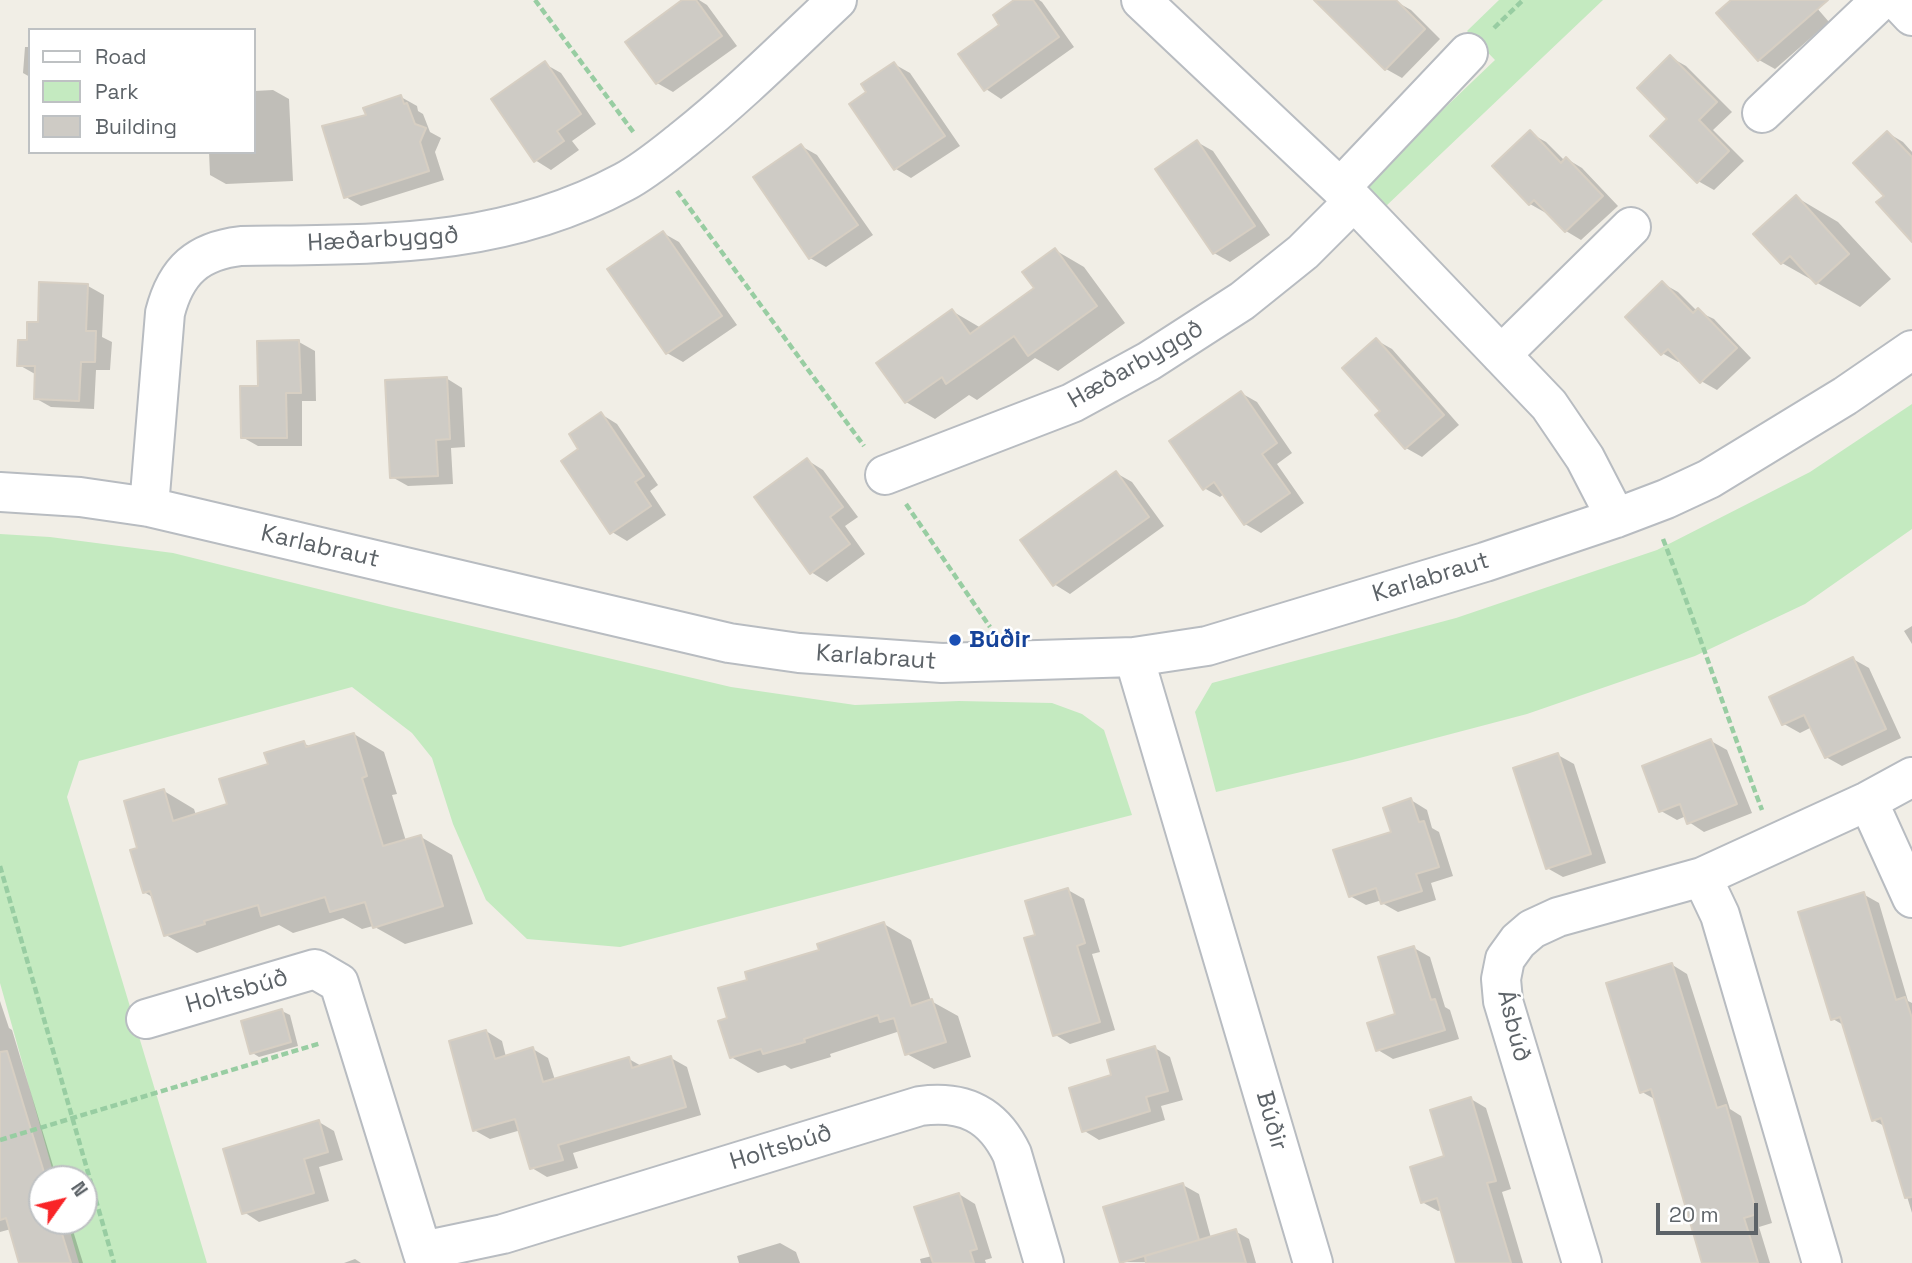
<!DOCTYPE html>
<html>
<head>
<meta charset="utf-8">
<style>
	body { margin:0 }
	#map { position:relative; width:1912px; height:1263px; overflow:hidden; background:#f1eee6; font-family:"Space Grotesk",sans-serif }
	canvas { display:block }
	.legend { position:absolute; left:28px; top:28px; width:228px; height:126px; box-sizing:border-box; background:#fff; border:2px solid #bec1c3; margin:0; padding:9px 12px; list-style:none; font-size:21px; color:#5d6368 }
	.legend li { display:flex; align-items:center; gap:14px; height:35px }
	.legend b { width:35px; border:2px solid #bec1c3 }
	.north { position:absolute; left:28px; top:1165px; width:70px; height:70px; box-sizing:border-box; background:#fff; border:2px solid #bec1c3; border-radius:50%; rotate:56deg; font-size:19px; font-weight:700; line-height:28px; text-align:center; color:#5d6368 }
	.north::after { content:''; display:block; margin:auto; width:24px; height:32px; background:#f92427; clip-path:polygon(50% 0,100% 100%,50% 72%,0 100%) }
	.scale { position:absolute; left:1656px; top:1203px; width:102px; height:32px; box-sizing:border-box; border:4px solid #5d6368; border-top:0; padding-left:9px; font-size:21px; line-height:24px; white-space:nowrap; color:#5d6368; -webkit-text-stroke:5px #fff; paint-order:stroke }
</style>
</head>
<body>
<div id="map">
<canvas width="1912" height="1263"></canvas>
<ul class="legend">
<li><b style="height:9px;background:#fff"></b>Road</li>
<li><b style="height:19px;background:#c4eac0"></b>Park</li>
<li><b style="height:19px;background:#cecbc5"></b>Building</li>
</ul>
<div class="north">N</div>
<div class="scale">20 m</div>
</div>
<script>
const ctx = document.querySelector('canvas').getContext('2d');
ctx.lineJoin = 'round';
function paint(path, color) { ctx.fillStyle = color; ctx.fill(path, 'evenodd'); }
function stroke(path, color, width, dash) { ctx.strokeStyle = color; ctx.lineWidth = width; ctx.lineCap = dash ? 'butt' : 'round'; ctx.setLineDash(dash || []); ctx.stroke(path); }
function write(font, color, halo, rows, align = 'center') {
  ctx.font = font + ' "Space Grotesk",sans-serif'; ctx.lineWidth = 5; ctx.setLineDash([]); ctx.textBaseline = 'middle'; ctx.strokeStyle = halo; ctx.fillStyle = color; for (const [text, x, y, turn = 0] of rows) {
    ctx.save(); ctx.translate(x, y); ctx.rotate((+turn || 0) * Math.PI / 180); ctx.textAlign = isNaN(turn) ? turn : align; if (halo) ctx.strokeText(text, 0, 0); ctx.fillText(text, 0, 0); ctx.restore();
  }
}
paint(new Path2D(`
	M1499,0H1603L1385,207L1364,185L1495,60L1467,31Z
	M1912,404V529L1805,604L1695,656L1527,714L1352,760L1216,792L1195,712L1212,683L1456,618L1657,550L1810,472Z
	M0,534L50,537L173,553L391,607L731,687L855,705L959,701L1052,703L1082,714L1104,730L1132,815L620,947L527,939L486,900L453,824L432,758L412,733L352,687L79,761L67,797L207,1263H79L67,1221H84V1179H55L0,983Z`), '#c4eac0');
paint(new Path2D(`
	M685,0H699L707,5L737,46L673,92L657,83Z
	M1017,0H1039L1042,2L1074,47L1001,99L986,89L1001,25Z
	M1316,0L1395,1L1411,10L1440,39L1402,78L1386,69Z
	M1734,0H1810L1829,22L1775,69L1759,60Z
	M25,47H30V77L23,73Z
	M1670,57L1686,66L1732,112L1713,130L1744,161L1714,190L1698,181L1670,119Z
	M545,64L561,73L596,124L572,141L579,150L551,170L535,160Z
	M894,64L910,73L960,146L911,178L896,169L852,104L869,93Z
	M273,90L289,99L293,181L226,184L210,175L209,152H254V91Z
	M401,97L417,106L418,111L423,114L430,132L441,138L435,152L444,180L361,206L346,197L368,116Z
	M1530,133L1546,142L1565,161L1567,159L1582,168L1618,206L1581,240L1566,231L1547,211L1546,213L1530,204Z
	M1888,133L1903,142L1912,152V236L1886,196Z
	M1197,142L1213,151L1270,235L1230,262L1214,253Z
	M801,146L817,155L873,235L826,267L810,258Z
	M1796,197L1838,222L1891,279L1860,307L1782,263Z
	M663,233L679,242L737,325L683,362L667,353L610,270Z
	M1055,250L1084,267L1125,323L1058,371L1035,358L977,400L969,395L935,419L906,402L879,363L952,311L981,328L1036,288Z
	M1662,283L1678,292L1697,311L1714,319L1751,358L1717,390L1701,381L1681,360L1678,362L1662,353Z
	M88,286L104,295L102,337L112,342L110,370H96L94,409L51,407L35,398V374L19,365L28,342L39,324Z
	M1376,340L1392,349L1459,425L1422,457L1406,448L1382,411Z
	M299,342L315,351L316,401H302V446H258L242,437L260,388Z
	M446,378L462,388L465,447L451,448L453,484L408,486L392,477Z
	M1241,393L1257,402L1292,453L1277,464L1304,503L1261,533L1245,524L1224,494L1220,497L1204,488Z
	M601,414L617,424L658,485L650,491L666,515L627,541L612,532L581,449Z
	M807,460L823,470L858,517L845,526L865,554L827,582L811,572Z
	M1116,473L1132,482L1164,526L1070,594L1054,584Z
	M1912,626V644L1904,631Z
	M1853,659L1869,668L1901,738L1842,766L1826,757L1812,727L1800,733L1784,724Z
	M354,734L384,752L397,794L392,795L406,841L421,837L452,855L473,924L405,944L373,926L362,929L343,918L293,933L279,925L197,953L166,935L154,898L144,892L139,849L164,791L194,809L196,815L229,805L270,765L303,743L311,747Z
	M1711,741L1727,750L1752,813L1704,832L1689,822L1686,816L1677,820L1661,811Z
	M1558,755L1574,764L1606,863L1563,877L1547,868Z
	M1411,800L1427,810L1432,828L1439,832L1453,876L1431,883L1436,900L1398,912L1382,903V900L1366,905L1350,896L1393,833Z
	M1068,890L1084,899L1100,952L1092,954L1115,1030L1070,1044L1054,1034L1037,936Z
	M1863,894L1879,903L1908,1001L1912,1003V1213L1886,1127L1873,1120L1845,1026L1833,1019Z
	M884,924L911,940L931,1001L958,1016L971,1057L934,1069L907,1054L900,1031L830,1054L831,1057L791,1069L785,1065L758,1073L731,1057L729,1020L749,981Z
	M1414,948L1430,957L1445,1007L1450,1010L1459,1039L1393,1059L1378,1050L1397,1015Z
	M1671,964L1687,974L1730,1109L1741,1116L1772,1223L1759,1227L1770,1263H1704L1656,1100L1642,1092Z
	M0,1001L9,1028L12,1030L57,1179H42V1221H70L83,1263H21L11,1229L0,1232Z
	M282,1011L290,1015L298,1046L259,1057L251,1052Z
	M486,1031L502,1041L506,1057L533,1049L548,1058L555,1080L629,1059L643,1067L671,1058L687,1067L701,1115L573,1153L578,1168L547,1177L532,1168L521,1130L490,1139L474,1130Z
	M1155,1048L1170,1057L1183,1100L1161,1106L1165,1120L1099,1140L1083,1130L1114,1077Z
	M1471,1099L1486,1108L1511,1189L1502,1192L1523,1263H1458L1442,1210L1438,1211L1422,1202L1446,1158Z
	M319,1122L334,1131L343,1160L319,1167L329,1201L259,1222L244,1212Z
	M1183,1185L1199,1194L1211,1238L1235,1231L1249,1239L1256,1263L1121,1262Z
	M959,1194L975,1204L992,1258L985,1260L986,1263H921L920,1259L932,1256Z
	M780,1243L796,1252L800,1263H739L737,1256Z
	M355,1259L361,1263H344Z`), '#0003');
const building = new Path2D(`
	M682,0H696L722,36L656,84L625,42Z
	M1014,0H1033L1059,37L984,91L958,54L999,25L993,15Z
	M1314,0H1396L1425,29L1385,70Z
	M1731,0H1828L1758,61L1716,13Z
	M1670,55L1717,102L1699,120L1729,151L1697,183L1650,136L1667,119L1637,88Z
	M545,61L581,114L557,131L564,141L534,162L491,99Z
	M894,62L945,136L894,170L849,104L866,92L861,84Z
	M401,95L404,104L407,103L415,124L426,128L420,142L429,171L344,198L322,126L366,115L363,108Z
	M1530,130L1561,163L1566,157L1603,196L1565,232L1534,200L1529,205L1492,166Z
	M1887,131L1912,157V242L1876,202L1884,196L1853,163Z
	M1197,140L1255,226L1213,254L1155,169Z
	M801,144L858,225L809,259L753,177Z
	M1796,195L1849,254L1816,284L1790,256L1781,264L1753,234Z
	M663,231L722,316L666,354L607,269Z
	M1055,248L1097,306L1028,356L1014,336L946,384L942,377L905,403L876,363L952,309L970,334L1034,288L1022,272Z
	M1662,281L1693,313L1698,308L1737,348L1700,383L1668,349L1661,355L1625,317Z
	M39,282L88,284L86,331H96L95,362H81L79,401L34,399L35,366H17L18,340H27V322H38Z
	M1376,338L1444,415L1405,449L1375,415L1380,411L1342,368Z
	M299,340L301,393H286L287,438H241L240,386H258L257,341Z
	M447,377L450,439L436,440L438,476L390,478L385,380Z
	M1241,391L1277,443L1262,454L1290,493L1244,525L1214,482L1203,490L1169,441Z
	M601,412L644,476L635,482L651,506L610,534L561,461L578,449L569,434Z
	M807,458L843,507L830,517L850,544L810,574L754,497Z
	M1116,471L1149,517L1053,586L1020,540Z
	M1853,657L1886,729L1825,758L1804,715L1782,725L1769,697Z
	M354,733L367,776L362,778L383,846L421,835L443,906L373,928L365,902L330,912L325,897L261,916L258,905L204,921L205,924L164,936L150,891L143,893L130,850L137,848L124,801L164,789L173,821L227,804L219,779L268,764L264,753L304,741L306,747Z
	M1711,739L1737,804L1687,824L1680,804L1659,812L1642,766Z
	M1558,753L1591,854L1546,869L1513,768Z
	M1411,798L1419,822L1424,821L1439,867L1416,874L1422,891L1381,904L1376,888L1349,897L1333,850L1391,832L1383,808Z
	M1068,888L1085,943L1077,946L1100,1022L1053,1036L1024,938L1035,935L1025,901Z
	M1864,892L1896,1000L1905,997L1912,1018V1197L1905,1198L1881,1118L1872,1121L1840,1017L1831,1020L1798,912Z
	M884,922L911,1006L932,999L946,1042L905,1055L894,1018L880,1022L878,1015L804,1039L805,1042L763,1054L761,1049L730,1058L718,1021L727,1018L718,988L747,980L745,972L819,950L817,944Z
	M1414,946L1431,1000L1435,999L1445,1030L1376,1051L1367,1023L1395,1014L1378,957Z
	M1672,963L1717,1108L1726,1105L1757,1214L1744,1218L1758,1263H1702L1651,1089L1640,1093L1606,983Z
	M282,1009L291,1042L250,1054L241,1021Z
	M486,1030L495,1059L533,1047L543,1082L629,1057L632,1068L671,1056L686,1107L558,1145L563,1160L530,1169L515,1119L473,1131L449,1041Z
	M1155,1046L1168,1091L1146,1097L1150,1111L1082,1132L1069,1088L1111,1075L1107,1060Z
	M7,1051L46,1179H42V1221H58L71,1263H19L6,1218L0,1220V1052Z
	M1471,1097L1496,1181L1487,1183L1511,1263H1456L1437,1198L1421,1203L1410,1167L1444,1156L1430,1110Z
	M319,1120L328,1152L304,1159L314,1193L242,1214L223,1149Z
	M1183,1183L1199,1240L1120,1263L1103,1207Z
	M959,1193L977,1249L970,1251L974,1263H933L914,1207Z
	M1236,1229L1246,1263H1146L1145,1256Z`);
paint(building, '#cecbc5');
stroke(building, '#d7cfc3', 2);
const minor = new Path2D(`
	M1141,0L1354,201L1549,405L1585,458L1616,518
	M1897,0L1912,16
	M1762,113L1881,0
	M1340,188L1468,53
	M1501,355L1631,227
	M885,475L1072,403L1149,361L1242,301L1303,252L1354,201
	M0,492L80,497L149,507L729,643L799,653L942,663L1134,657L1207,646L1485,562L1616,518L1666,499L1709,479L1845,396L1912,350
	M149,507L165,313C176,270 198,251 241,246C377,244 499,249 624,182C645,171 665,154 684,139C738,96 787,47 837,0
	M1134,657L1313,1263
	M1868,801L1912,898
	M1702,877L1720,915L1822,1263
	M146,1019L315,969L339,983L422,1251
	M426,1263L422,1251L503,1234L920,1106C964,1100 993,1114 1012,1154L1044,1263
	M1582,1263L1503,1001L1501,979L1505,959L1518,941L1532,929L1558,917L1702,877L1868,801L1912,777`);
stroke(minor, '#b8bcc1', 42);
stroke(new Path2D(`
	M535,0L634,133
	M1494,28L1523,0
	M677,191L864,446
	M906,504L990,627
	M1663,539C1698,629 1728,720 1762,810
	M0,866L114,1263
	M0,1140L321,1043`), '#98cda2', 4.5, [7, 3.5]);
stroke(minor, '#fff', 38);
for (const [x, y, r, color] of [
	[955,640,7,"#1a4fb4"]
]) { const dot = new Path2D(); dot.arc(x, y, r, 0, 2 * Math.PI); ctx.fillStyle = color; ctx.fill(dot); stroke(dot, '#fff', 2.5); }
write('24px', '#5d6368', '#fff', [
	["Hæðarbyggð",383,240,-3],
	["Hæðarbyggð",1136,365,-30],
	["Karlabraut",320,547,13],
	["Karlabraut",1431,578,-17],
	["Karlabraut",876,658,4],
	["Holtsbúð",237,992,-16],
	["Ásbúð",1513,1026,76],
	["Búðir",1271,1121,74],
	["Holtsbúð",781,1148,-17]
]);
write('bold 24px', '#164399', '#fff', [
	["Búðir",969,640]
], 'left');
</script>
</body>
</html>
